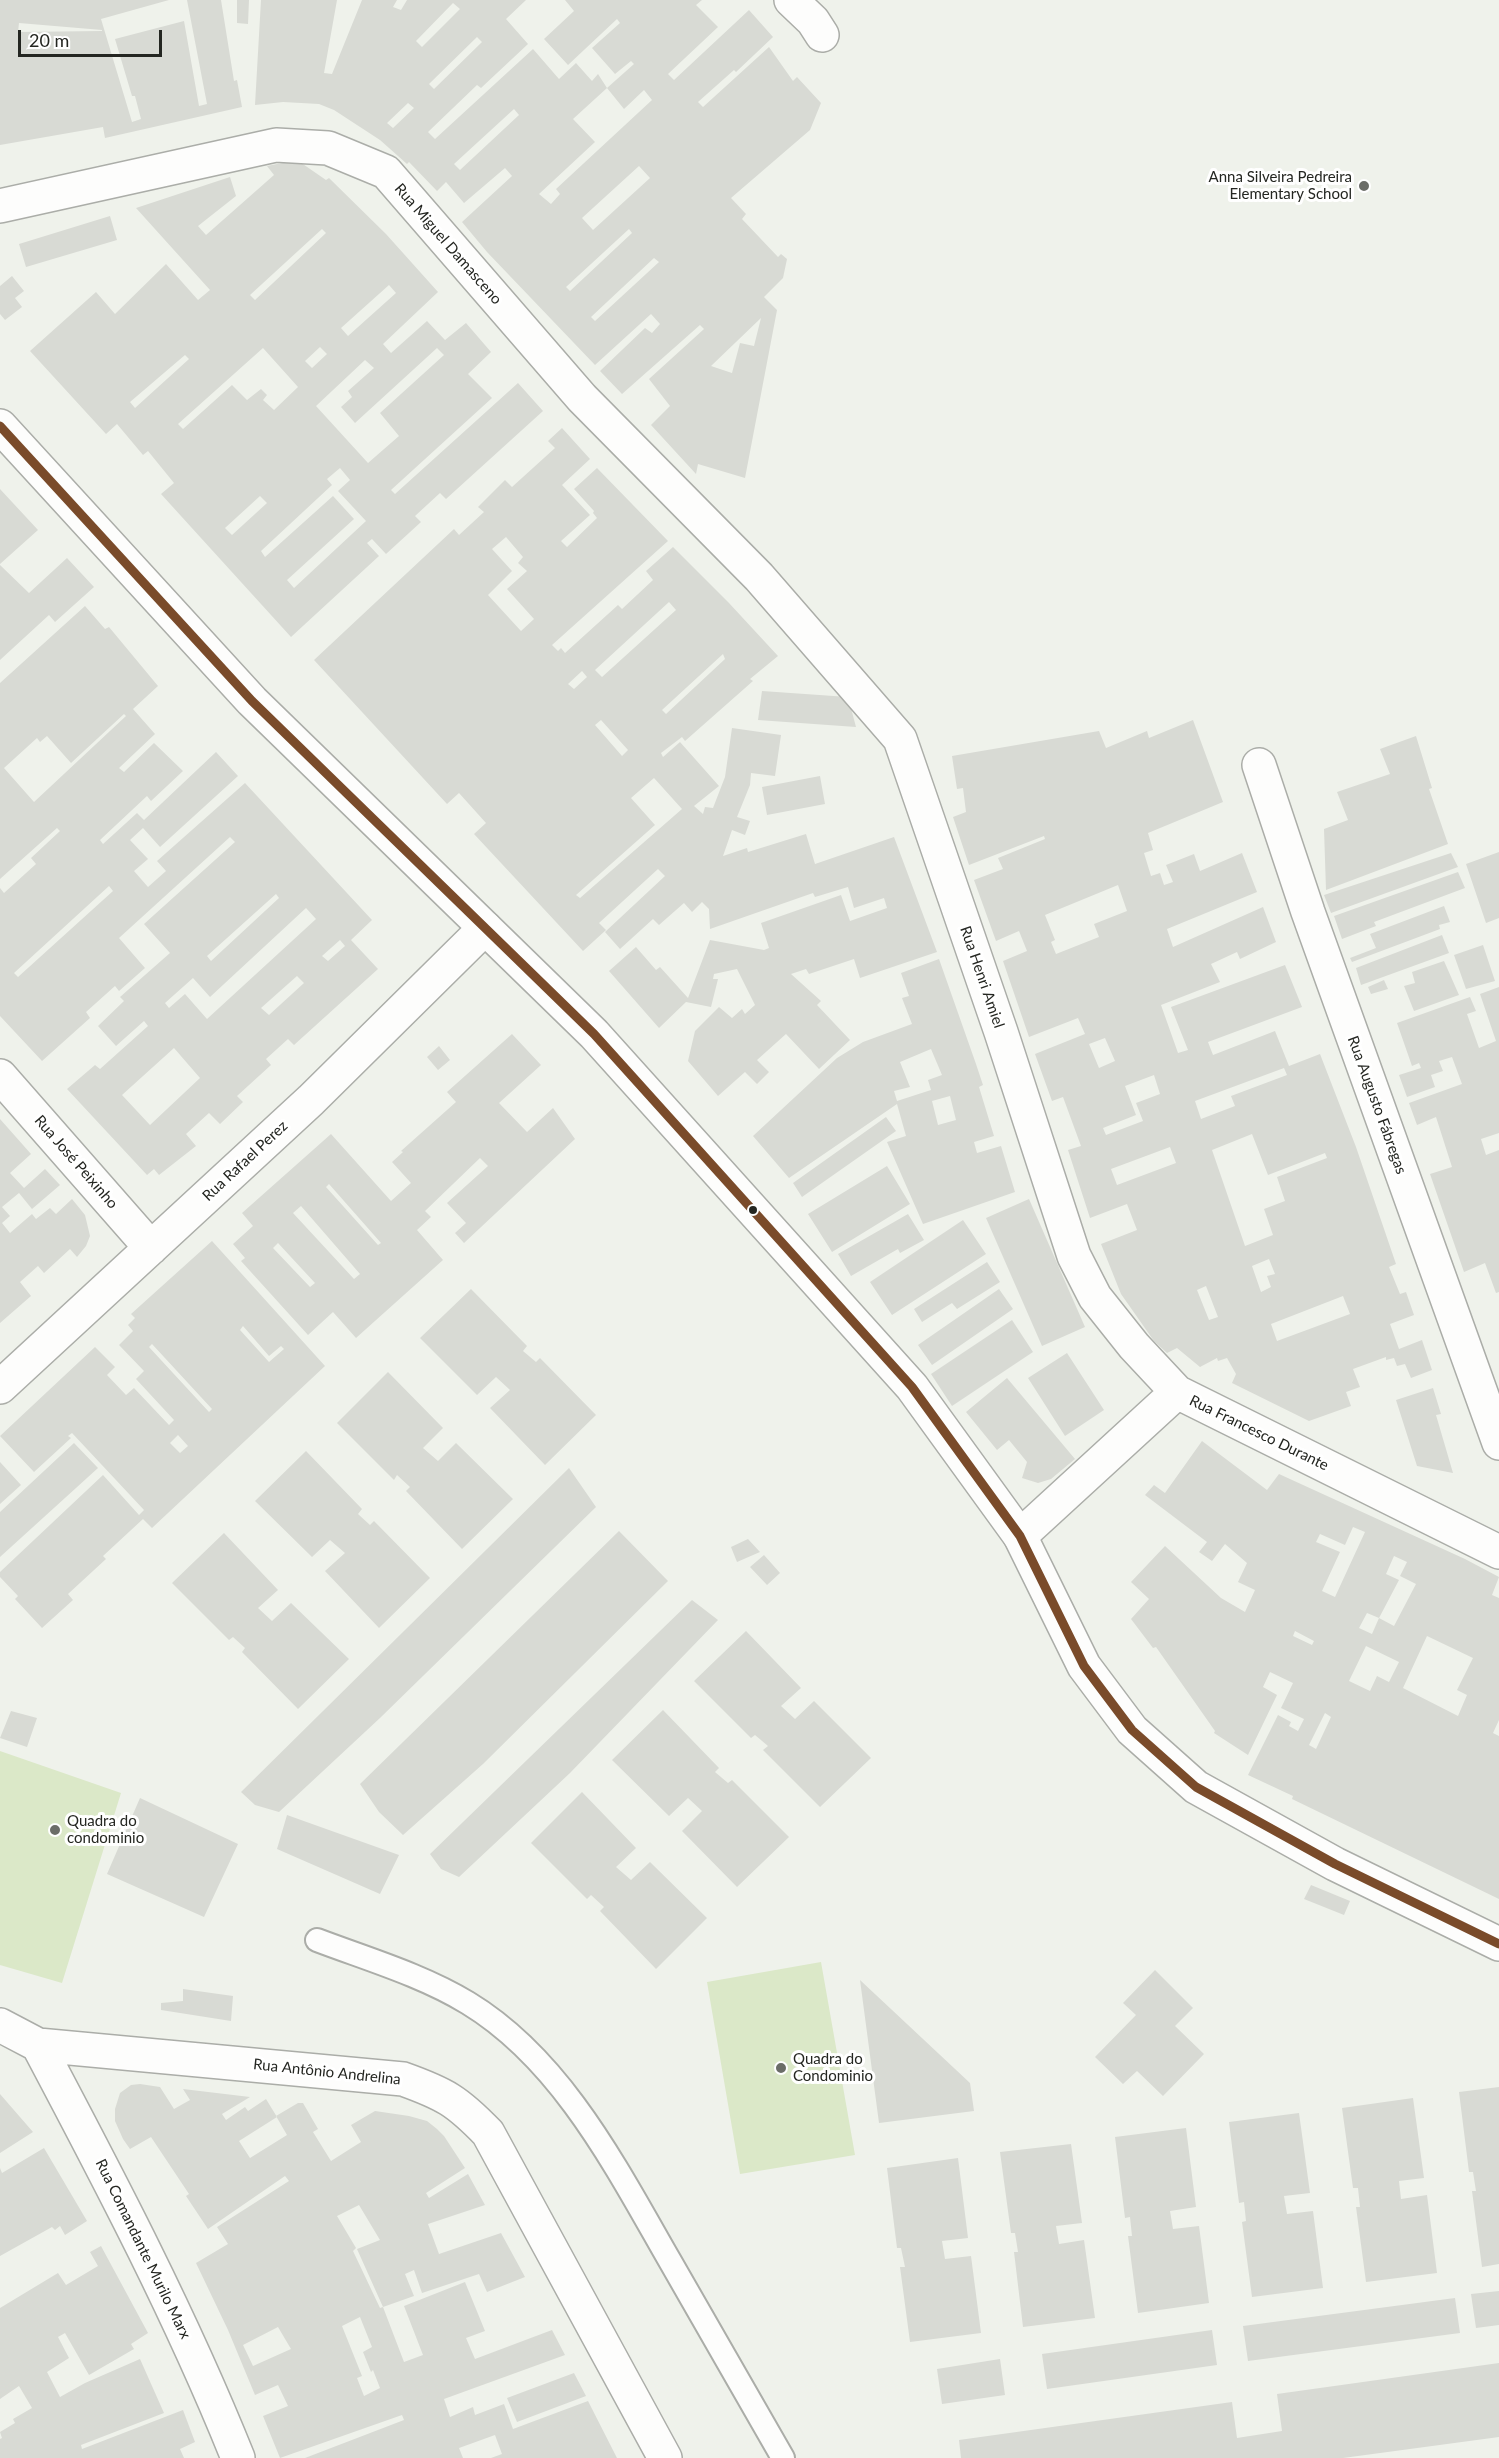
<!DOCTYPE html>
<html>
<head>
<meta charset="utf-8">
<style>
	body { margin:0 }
	#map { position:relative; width:1499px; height:2458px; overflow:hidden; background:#eff2eb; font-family:Lato,sans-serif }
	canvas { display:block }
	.scale { position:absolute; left:18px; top:30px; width:144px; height:27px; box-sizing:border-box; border:3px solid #242621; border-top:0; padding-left:8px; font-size:18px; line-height:21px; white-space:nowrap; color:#242621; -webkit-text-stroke:4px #fff; paint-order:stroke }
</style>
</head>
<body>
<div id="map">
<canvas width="1499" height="2458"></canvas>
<div class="scale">20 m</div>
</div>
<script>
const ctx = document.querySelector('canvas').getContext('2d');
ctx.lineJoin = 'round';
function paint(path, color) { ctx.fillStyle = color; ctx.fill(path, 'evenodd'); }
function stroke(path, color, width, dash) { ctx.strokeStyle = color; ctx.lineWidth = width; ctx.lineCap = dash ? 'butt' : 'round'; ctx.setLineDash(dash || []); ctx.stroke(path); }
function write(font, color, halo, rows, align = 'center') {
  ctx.font = font + ' Lato,sans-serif'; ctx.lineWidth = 6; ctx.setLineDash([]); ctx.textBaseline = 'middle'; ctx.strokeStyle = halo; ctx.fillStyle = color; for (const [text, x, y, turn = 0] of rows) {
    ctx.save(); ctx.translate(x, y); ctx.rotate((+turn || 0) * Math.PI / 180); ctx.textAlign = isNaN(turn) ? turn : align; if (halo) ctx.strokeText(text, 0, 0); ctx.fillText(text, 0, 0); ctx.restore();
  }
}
paint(new Path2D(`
	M0,1751L121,1793L62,1983L0,1965Z
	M821,1962L855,2155L740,2174L707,1982Z`), '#dbe8c8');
paint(new Path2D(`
	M0,0H169L101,19L132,122L141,119L135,96H132L115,39L184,21L199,106L207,104L187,0H221L234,81L237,80L242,107L105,138L103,127L0,145ZM19,23L102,30V31L18,32Z
	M237,0H249L248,24L237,23Z
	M261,0H337L324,73L332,74L362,0H397L393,7L401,10L407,0H526L506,19L528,44L481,88L477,85L428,132L435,139L533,49L559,79L576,63L592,81L598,74L607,88L573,119L595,142L539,194L551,204L560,194L556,189L652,100L644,90L624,109L607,88L634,64L631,61L615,74L592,48L620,23L617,19L568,65L544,39L574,11L565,0H702L696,5L718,27L668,74L674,80L749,10L773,37L736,72L734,70L698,102L703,107L769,47L793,81L797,77L821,103L810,130L731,198L746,214L742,219L778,257L781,254L787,259L783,278L764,297L777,310L745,478L698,464L696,474L651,425L670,406L649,379L704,329L700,325L622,394L600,371L645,328L652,333L660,324L651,314L595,365L487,252L462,222L512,176L505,168L464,203L446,182L437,191L409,162L407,164L380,140L334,110L319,104L283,102L255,105ZM453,3L460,9L422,47L416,41ZM477,37L482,42L434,89L429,84ZM408,103L414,108L393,128L387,123ZM514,109L519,115L460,170L454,164ZM639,166L650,178L593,230L582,218ZM629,229L632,233L570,291L566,287ZM654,258L659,262L595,321L591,317ZM761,318L754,346L740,343L732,373L711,366Z
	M297,160L326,180L329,178L386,234L438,292L383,344L391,353L427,321L445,340L466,323L491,352L468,374L492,398L391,490L395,494L518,383L543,411L446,499L440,493L415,516L421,522L386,554L372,539L367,543L379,556L291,637L161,494L174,483L148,451L143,455L117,424L106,434L30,351L96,292L115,314L166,264L198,300L210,290L136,208L230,177L236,196L198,226L206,235L274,175L267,166ZM322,229L326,233L255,300L250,295ZM389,285L396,293L348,336L341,328ZM320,347L327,354L312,368L305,361ZM263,348L298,387L274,410L263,400L267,395L261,389L247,400L232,385L183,429L178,424ZM437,348L444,355L380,413L399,436L368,463L316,406L365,360L374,368L348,391L352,397L341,407L355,423ZM185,355L189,359L135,408L130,402ZM340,468L350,480L338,491L366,521L294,588L287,580L354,519L333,496L265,557L261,551L332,485L327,479ZM260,496L267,503L232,535L225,528Z
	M110,216L117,240L26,267L19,244Z
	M12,276L24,291L15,298L22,307L5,320L0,314V286Z
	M562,428L590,459L562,485L590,515L561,541L567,547L597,518L593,513L594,511L574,489L597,468L668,541L552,645L558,651L561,648L565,653L618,605L622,609L653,580L646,571L673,547L729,603L778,656L750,679L753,681L685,741L682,737L661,753L663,757L680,742L719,786L694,806L703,814L705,807L713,808L725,777L732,728L781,735L775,776L751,773L750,785L737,817L750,821L745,835L732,830L723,856L747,848L748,852L806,834L815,864L894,837L937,952L860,978L854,959L809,974L806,969L791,974L821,1001L817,1005L850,1040L819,1069L786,1034L757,1060L769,1072L757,1084L745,1072L718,1096L688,1061L695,1031L719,1007L732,1018L742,1009L745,1014L755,1005L737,969L714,974L713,979H718L711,1007L686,1002L659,1028L609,971L636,947L656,970L660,967L688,998L710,940L764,950L769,948L761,923L841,895L850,921L887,908L884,898L854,908L848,887L815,897L813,893L710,929L709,909L702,902L692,912L684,903L659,925L653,919L620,949L605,932L665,876L658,869L599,923L606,930L583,951L474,834L486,823L459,793L447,804L314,660L454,529L459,535L484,512L478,507L505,480L512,487L555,448L548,441ZM506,537L523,557L518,563L527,571L507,589L534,619L521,631L488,595L512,571L492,549ZM669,602L676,610L602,677L595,670ZM723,654L725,659L666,714L662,710ZM582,671L587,677L574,689L568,684ZM601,720L628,750L622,756L595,725ZM654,778L682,809L580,898L576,895L655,825L631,798Z
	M0,489L38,530L0,564Z
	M67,558L94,587L55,622L49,615L0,660V565L29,593Z
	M85,606L105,629L109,627L158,686L133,709L155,734L119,768L124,772L154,743L183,771L151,801L147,796L100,840L103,844L137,813L144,820L216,752L238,776L160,847L143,828L130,840L148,859L134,871L148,887L166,871L157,861L245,783L372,920L351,940L378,969L294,1045L288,1039L266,1059L271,1065L237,1096L243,1102L220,1124L209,1113L186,1134L196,1146L159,1175L154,1169L147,1175L67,1089L95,1065L100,1069L148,1026L144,1021L116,1046L98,1026L124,1001L120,997L170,953L144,924L235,842L230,837L119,938L145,968L119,991L115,986L86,1012L90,1018L42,1061L0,1016V888L4,893L36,864L31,858L60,831L57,828L0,879V683ZM124,714L126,716L34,802L4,768L37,738L40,742L47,736L71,763ZM109,886L113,891L18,977L14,973ZM276,894L279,898L211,961L207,956ZM306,908L316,919L207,1019L185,994L169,1008L165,1003L193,978L210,997ZM340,940L345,946L328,961L322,956ZM297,976L304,983L269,1015L261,1008ZM174,1048L200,1078L150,1125L122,1095Z
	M762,691L848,697L856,727L758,720Z
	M1193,720L1223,802L1148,833L1153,850L1144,853L1151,876L1160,873L1164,885L1173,882L1166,865L1194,854L1200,871L1242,853L1257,892L1167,929L1173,947L1263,907L1276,942L1240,959L1237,952L1211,964L1220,982L1161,1005L1178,1053L1188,1050L1171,1007L1285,965L1302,1007L1208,1042L1213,1055L1275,1031L1289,1066L1320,1054L1356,1147L1396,1264L1389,1267L1400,1294L1406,1292L1414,1315L1390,1324L1399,1349L1422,1340L1432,1370L1411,1378L1405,1364L1397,1366L1394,1358L1386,1360V1357L1353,1369L1360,1387L1346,1392L1351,1406L1309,1421L1232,1383L1236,1374L1227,1358L1218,1361L1217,1358L1200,1367L1177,1348L1167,1353L1154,1341L1121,1294L1101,1244L1137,1230L1127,1204L1090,1218L1068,1150L1081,1146L1063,1097L1052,1101L1035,1054L1085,1034L1078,1018L1029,1037L1003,961L1027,951L1019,931L996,941L974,880L1003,869L998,858L1045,839L1044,836L969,865L953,817L966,812L963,788L957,789L952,756L1099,731L1106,748L1147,731L1149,738ZM1118,885L1127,911L1094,924L1099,937L1056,954L1051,942L1055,940L1045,915ZM1105,1038L1115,1061L1099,1068L1089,1044ZM1284,1068L1287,1075L1231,1096L1235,1106L1201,1119L1195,1101ZM1154,1075L1160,1094L1136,1103L1143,1121L1106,1135L1103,1128L1136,1115L1125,1086ZM1252,1134L1268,1175L1325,1153L1327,1158L1277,1177L1285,1201L1264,1209L1273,1235L1245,1246L1212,1150ZM1170,1147L1176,1163L1117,1185L1111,1169ZM1269,1259L1275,1274L1267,1276L1271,1287L1261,1292L1252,1266ZM1206,1286L1218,1317L1209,1320L1197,1290ZM1343,1296L1350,1314L1277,1341L1271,1324Z
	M1416,736L1432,788L1429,789L1448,844L1326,890L1324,829L1348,820L1337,792L1390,774L1380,749Z
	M820,776L825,804L767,815L762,787Z
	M1499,852V918L1486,923L1466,864Z
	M1451,853L1458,867L1331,913L1324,895Z
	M1458,872L1465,888L1374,922L1376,926L1342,939L1334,916Z
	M1444,906L1450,922L1439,925L1440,929L1352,962L1350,958L1376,948L1370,934Z
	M1442,935L1449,953L1361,985L1356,968Z
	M1483,945L1495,981L1466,989L1454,955Z
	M939,959L976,1064L983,1085L979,1087L994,1136L974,1142L977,1153L1001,1146L1015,1192L923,1224L887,1142L906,1136L897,1104L789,1178L753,1136L837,1058L863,1042L912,1024L902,998L909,996L901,973ZM931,1049L942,1075L928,1080L931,1090L897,1101L894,1091L910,1087L900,1062ZM950,1096L956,1120L938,1125L932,1101Z
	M1444,961L1459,995L1414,1011L1404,986L1415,983L1412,972Z
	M1384,980L1388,989L1371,994L1368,987Z
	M1499,987V1133L1481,1139L1486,1155L1499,1150V1292L1496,1293L1485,1263L1464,1272L1430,1174L1452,1167L1436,1117L1417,1125L1409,1103L1462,1084L1452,1057L1439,1061L1443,1071L1431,1075L1435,1087L1407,1097L1399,1075L1421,1068L1419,1063L1412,1066L1397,1023L1470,997L1476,1011L1467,1014L1479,1048L1496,1041L1480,994Z
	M512,1034L541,1065L499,1103L527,1132L553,1108L575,1139L464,1243L455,1233L466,1223L447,1203L488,1166L480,1158L425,1211L431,1217L417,1230L443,1260L356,1338L333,1312L308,1335L241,1261L245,1258L233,1244L253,1226L242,1213L331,1134L391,1201L411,1183L392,1162L403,1152L401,1151L456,1102L447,1092ZM329,1184L381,1243L378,1245L326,1187ZM301,1206L360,1274L354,1279L293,1213ZM278,1243L315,1283L310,1287L273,1248Z
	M439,1046L450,1060L438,1070L427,1057Z
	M886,1117L896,1131L802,1197L793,1183Z
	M0,1119L31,1154L10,1173L24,1188L45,1169L60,1185L32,1209L19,1193L2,1207L10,1216L2,1223L10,1233L32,1214L36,1219L50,1208L56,1214L72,1199L85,1215L90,1236L86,1246L77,1257L70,1249L44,1273L38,1266L20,1282L31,1296L0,1323Z
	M887,1166L910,1204L832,1252L808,1214Z
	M1029,1199L1085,1327L1042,1346L986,1218Z
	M908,1214L924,1240L900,1253L898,1249L851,1276L838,1254Z
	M963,1220L986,1254L892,1315L870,1282Z
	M212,1241L325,1366L152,1528L143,1519L103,1556L106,1559L68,1594L73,1600L42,1628L15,1599L18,1596L0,1577V1572L103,1475L139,1515L144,1510L72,1433L68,1436L71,1438L34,1472L0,1436L95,1347L115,1367L107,1375L126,1395L134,1388L169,1425L174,1420L136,1379L144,1371L119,1345L133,1331L128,1325L135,1318L131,1314ZM243,1326L269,1356L281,1346L284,1349L269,1362L240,1330ZM152,1344L212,1409L209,1412L149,1347ZM178,1435L188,1446L180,1453L170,1443Z
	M987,1262L1000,1282L957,1309L952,1303L922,1322L914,1309Z
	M471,1289L527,1346L523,1351L536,1362L540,1358L596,1415L545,1465L490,1408L510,1390L496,1377L477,1395L420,1338Z
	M999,1289L1013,1309L932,1365L918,1345Z
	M1012,1320L1033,1352L952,1406L931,1374Z
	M1067,1353L1104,1410L1065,1436L1028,1378Z
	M388,1372L443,1428L423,1448L438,1461L456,1443L513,1499L462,1549L406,1491L410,1487L397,1475L394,1480L337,1423Z
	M1007,1378L1075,1459L1051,1479L1038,1483L1022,1478L1027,1462L1009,1440L997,1450L966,1412Z
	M1433,1388L1441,1414L1436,1415L1453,1473L1417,1466L1396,1400Z
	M1202,1441L1267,1490L1279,1474L1465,1559L1499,1577L1492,1595L1499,1598V1720L1493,1733L1499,1736V1899L1292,1799L1293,1796L1248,1775L1278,1715L1291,1722L1289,1726L1298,1731L1304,1719L1281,1708L1293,1683L1270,1672L1263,1687L1277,1695L1248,1755L1214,1733L1215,1731L1156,1647L1153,1648L1131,1619L1149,1599L1131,1582L1165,1546L1221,1598L1245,1612L1255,1590L1238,1582L1247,1563L1225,1544L1212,1561L1199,1552L1207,1542L1145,1495L1154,1485L1165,1493ZM1353,1527L1365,1532L1335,1597L1322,1591L1340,1552L1316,1542L1320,1534L1345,1545ZM1394,1556L1407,1562L1400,1576L1416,1584L1394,1626L1379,1618L1372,1634L1359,1628L1367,1613L1379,1618L1399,1580L1386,1574ZM1295,1631L1314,1641L1312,1645L1293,1636ZM1427,1636L1473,1658L1457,1690L1467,1695L1458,1716L1403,1688ZM1366,1646L1399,1662L1389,1682L1377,1676L1370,1691L1349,1681ZM1325,1713L1331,1717L1316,1749L1309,1745Z
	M74,1443L98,1468L0,1557V1512Z
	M306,1451L362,1509L358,1514L370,1525L374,1521L430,1578L379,1628L325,1571L345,1553L330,1540L312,1557L255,1501Z
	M0,1462L21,1485L0,1504Z
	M569,1468L596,1507L380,1718L279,1812L255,1805L241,1792Z
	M619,1531L668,1581L483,1764L403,1835L379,1812L360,1784Z
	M224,1533L278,1590L258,1608L272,1621L291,1603L349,1659L298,1709L242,1652L245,1648L233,1637L229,1640L172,1583Z
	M748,1539L760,1552L737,1562L731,1547Z
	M764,1555L780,1573L767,1585L750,1567Z
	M692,1600L718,1620L570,1773L459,1877L441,1869L430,1854Z
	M746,1631L801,1688L781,1706L795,1719L814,1701L871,1758L820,1807L763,1750L768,1746L755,1735L751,1738L694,1681Z
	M663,1710L719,1768L715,1772L728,1783L732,1780L789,1837L737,1887L682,1831L702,1811L688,1798L669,1816L612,1760Z
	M11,1711L37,1718L27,1747L0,1738Z
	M582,1792L636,1848L616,1867L631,1880L650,1862L707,1918L656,1969L600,1911L604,1907L591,1895L587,1899L531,1843Z
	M140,1798L238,1844L204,1917L107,1874Z
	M287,1815L399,1855L380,1894L277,1849Z
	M1311,1885L1350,1901L1344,1915L1304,1899Z
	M1155,1970L1193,2008L1175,2026L1204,2054L1163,2096L1137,2071L1123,2084L1095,2057L1136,2015L1123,2003Z
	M860,1980L970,2083L974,2111L879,2123Z
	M183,1989L233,1996L231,2021L161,2010V2003L183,2001Z
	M140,2084L160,2087L174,2109L190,2100L183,2089L250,2097L222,2114L226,2120L245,2107L248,2111L266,2099L277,2117L239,2141L250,2158L287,2135L276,2116L298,2103H303L318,2129L313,2132L331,2161L361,2142L351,2125L375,2111L409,2116L427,2121L437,2129L444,2136L465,2168L426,2193L429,2198L468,2174L485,2205L428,2224L439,2254L501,2233L525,2277L487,2292L479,2274L422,2293L414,2270L405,2274L414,2296L383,2307L357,2249L380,2240L359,2205L337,2216L356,2248L353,2251L380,2308L383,2307L404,2362L423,2355L404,2306L465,2282L485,2331L466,2338L475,2359L552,2330L565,2355L444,2399L450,2417L473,2407L475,2415L504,2404L513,2429L588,2401L617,2458H491L502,2454L495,2435L459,2448L463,2458H305L404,2420L402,2415L280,2458L263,2416L288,2406L278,2385L255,2395L228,2330L196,2263L228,2244L217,2227L289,2181L285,2176L208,2229L186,2196L189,2194L151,2137L130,2149L123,2139L115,2121V2109L120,2093L131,2085ZM360,2317L372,2347L363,2352L371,2372L373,2370L380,2388L364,2396L357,2378L362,2376L342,2326ZM278,2327L291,2349L253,2366L243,2345Z
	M1499,2087V2264L1482,2267L1472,2191H1476L1473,2172H1469L1459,2092Z
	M0,2094L33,2132L0,2153Z
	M1413,2098L1424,2178L1399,2181L1401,2199L1427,2195L1437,2273L1366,2282L1356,2207H1360L1358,2188H1353L1342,2108Z
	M1299,2113L1310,2193L1284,2196L1287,2214L1313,2211L1323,2288L1252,2297L1242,2222L1246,2221L1244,2202L1239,2203L1229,2122Z
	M1186,2128L1196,2207L1170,2211L1173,2229L1199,2226L1209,2303L1138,2313L1128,2236H1132L1130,2217L1125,2218L1115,2137Z
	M1071,2144L1082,2223L1056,2226L1059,2244L1084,2240L1095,2318L1023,2327L1014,2252H1018L1015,2233H1011L1000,2152Z
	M44,2148L87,2221L65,2235L60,2226L55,2230L52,2227L0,2256V2168L2,2173Z
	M958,2158L968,2238L942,2241L945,2259L971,2256L981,2333L910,2342L900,2267H905L901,2248H897L887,2168Z
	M101,2246L148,2333L131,2344L134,2349L89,2375L65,2333L58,2337L69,2358L47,2372L60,2397L85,2383L140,2359L164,2413L81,2445L82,2449L183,2410L195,2442L180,2449L184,2458H0V2439L2,2438L0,2432L15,2423L13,2419L32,2408L19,2386L0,2399V2308L58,2273L66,2285L98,2266L90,2252Z
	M1499,2291V2325L1476,2328L1471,2294Z
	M1455,2298L1460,2333L1248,2361L1243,2326Z
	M1212,2330L1217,2365L1047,2389L1042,2354Z
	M1000,2359L1005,2395L942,2404L937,2369Z
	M1499,2363V2437L1343,2458H961L959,2440L1232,2402L1237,2438L1282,2431L1277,2394Z
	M574,2373L586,2396L517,2422L507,2398Z`), '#d8dad4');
const service = new Path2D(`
	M317,1940C367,1959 422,1975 468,2003C562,2060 617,2169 670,2261C708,2327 745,2392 783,2458`);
const minor = new Path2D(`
	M791,0L813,21L822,35
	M0,206L276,145L328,148L386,172L582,398L759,577L900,739L1001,1032L1074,1256L1095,1297L1134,1346L1177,1392
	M1259,765L1308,912L1499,1443
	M0,1076L151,1248
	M0,1387L311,1100L485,928
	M1020,1536L1177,1392L1499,1552
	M0,2025L38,2045L403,2079C445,2094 457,2101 488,2133L665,2458
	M38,2045C110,2181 181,2316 238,2458`);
const tertiary = new Path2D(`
	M0,426L252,701L594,1034L912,1387L1020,1536L1084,1666L1132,1730L1196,1787L1335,1864L1499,1944`);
stroke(service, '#abada8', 26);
stroke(minor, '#abada8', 36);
stroke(tertiary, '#abada8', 36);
stroke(service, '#fdfdfc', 22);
stroke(minor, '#fdfdfc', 33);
stroke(tertiary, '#fdfdfc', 33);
stroke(new Path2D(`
	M0,426L252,701L594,1034L912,1387L1020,1536L1084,1666L1132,1730L1196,1787L1335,1864L1499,1944`), '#7a4b2a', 9);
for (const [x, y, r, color] of [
	[1364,186,6,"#6b6d68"],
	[753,1210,5,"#242621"],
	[55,1830,6,"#6b6d68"],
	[781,2068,6,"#6b6d68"]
]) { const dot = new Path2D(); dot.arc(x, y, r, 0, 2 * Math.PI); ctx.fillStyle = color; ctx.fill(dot); stroke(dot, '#fff', 2); }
write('15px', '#242621', '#fff', [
	["Anna Silveira Pedreira",1352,177,"right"],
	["Elementary School",1352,194,"right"],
	["Quadra do",67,1821],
	["condominio",67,1838],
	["Quadra do",793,2059],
	["Condominio",793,2076]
], 'left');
write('15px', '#242621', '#fff', [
	["Rua Miguel Damasceno",448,244,49],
	["Rua Henri Amiel",982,977,71],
	["Rua Augusto Fábregas",1377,1105,70],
	["Rua Rafael Perez",245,1161,-43],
	["Rua José Peixinho",76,1162,49],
	["Rua Francesco Durante",1259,1433,26],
	["Rua Antônio Andrelina",327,2072,6],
	["Rua Comandante Murilo Marx",143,2249,64]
]);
</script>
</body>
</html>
